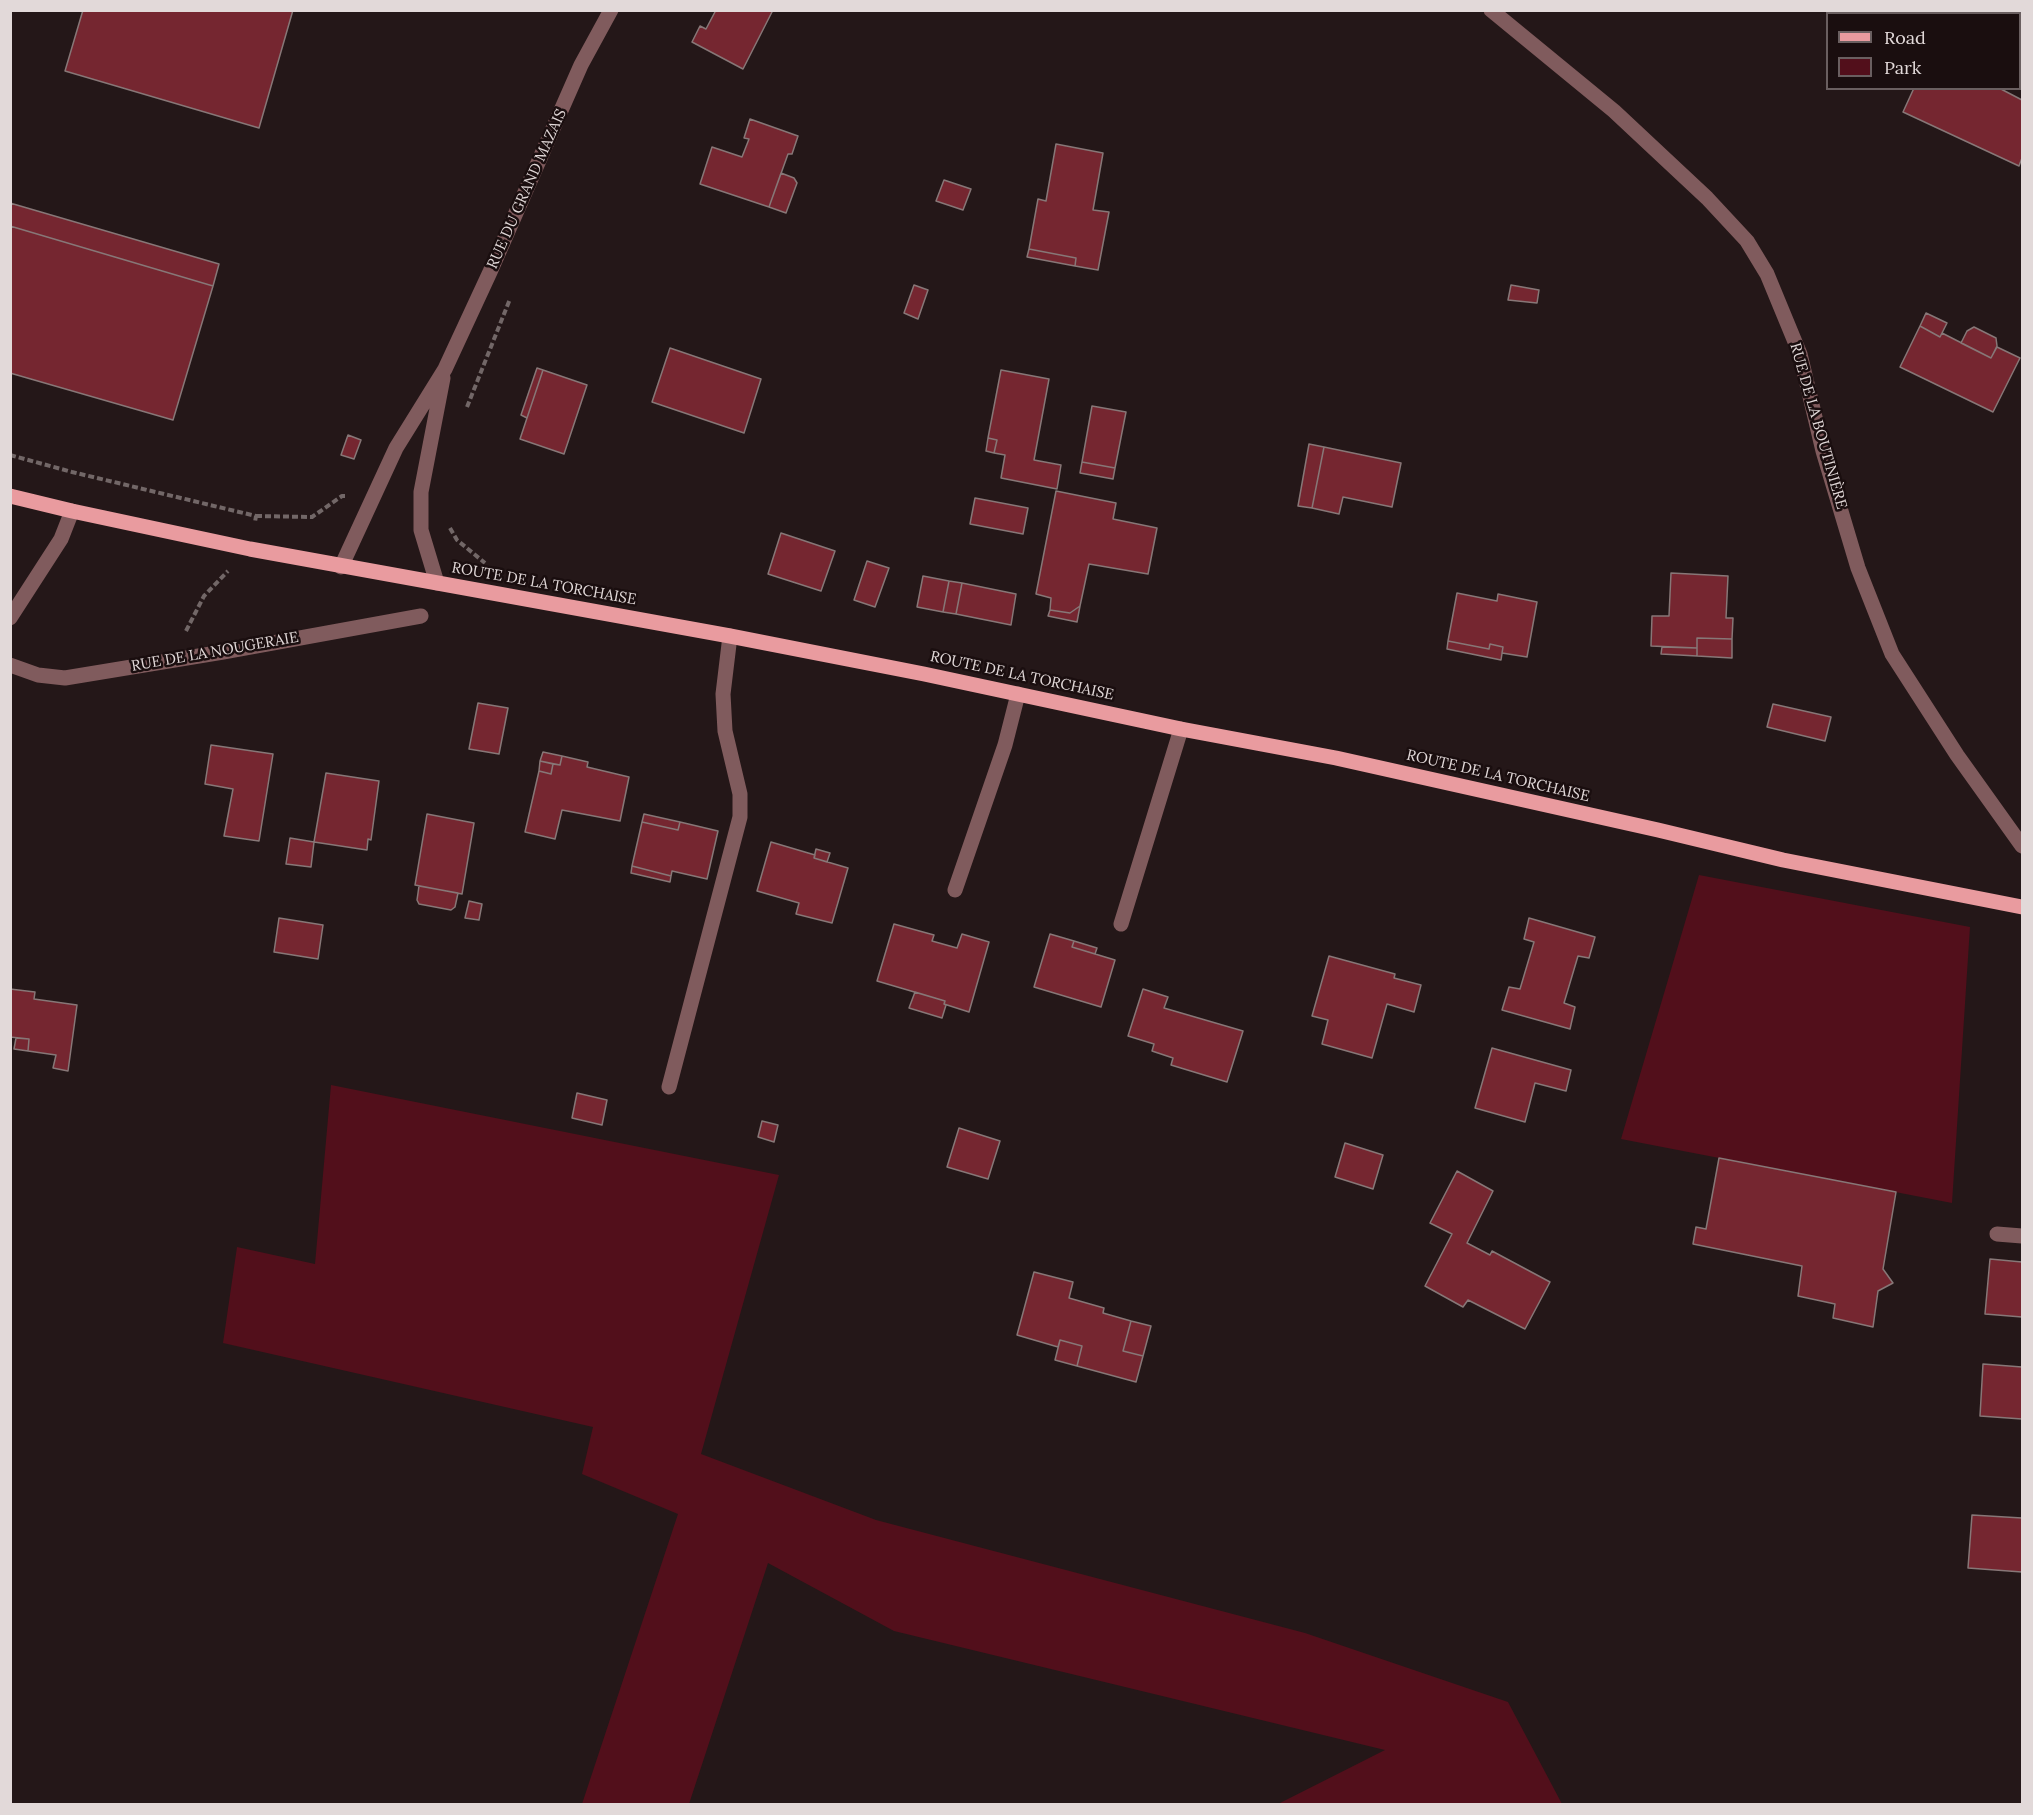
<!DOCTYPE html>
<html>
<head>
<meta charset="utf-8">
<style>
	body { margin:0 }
	#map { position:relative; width:2033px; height:1815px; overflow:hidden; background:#241718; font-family:Lora,serif }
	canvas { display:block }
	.frame { position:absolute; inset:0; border:12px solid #e2d9d9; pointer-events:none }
	.legend { position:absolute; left:1826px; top:12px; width:195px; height:78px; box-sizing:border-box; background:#1a0e0f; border:2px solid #6a5f60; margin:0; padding:8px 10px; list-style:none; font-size:18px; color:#e2d9d9 }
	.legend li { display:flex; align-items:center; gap:12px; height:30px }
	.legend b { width:30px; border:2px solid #6a5f60 }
</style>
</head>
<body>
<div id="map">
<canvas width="2033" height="1815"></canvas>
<div class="frame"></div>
<ul class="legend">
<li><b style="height:8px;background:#e99b9f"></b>Road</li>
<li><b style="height:16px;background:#520f1b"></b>Park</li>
</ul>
</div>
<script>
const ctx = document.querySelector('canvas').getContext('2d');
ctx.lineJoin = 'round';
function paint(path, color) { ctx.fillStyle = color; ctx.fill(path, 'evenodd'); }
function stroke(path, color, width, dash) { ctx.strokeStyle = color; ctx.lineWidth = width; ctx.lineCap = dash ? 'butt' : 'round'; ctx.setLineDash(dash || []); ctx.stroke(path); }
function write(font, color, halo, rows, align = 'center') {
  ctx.font = font + ' Lora,serif'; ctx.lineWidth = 5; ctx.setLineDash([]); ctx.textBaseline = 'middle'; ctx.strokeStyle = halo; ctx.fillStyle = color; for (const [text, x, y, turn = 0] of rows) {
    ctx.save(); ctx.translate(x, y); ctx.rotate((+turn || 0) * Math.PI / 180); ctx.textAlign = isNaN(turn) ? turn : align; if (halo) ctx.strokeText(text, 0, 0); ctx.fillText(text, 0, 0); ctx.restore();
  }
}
paint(new Path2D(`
	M1699,875L1970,927L1952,1203L1621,1139Z
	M331,1085L779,1175L701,1454L876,1520L1305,1633L1508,1702L1562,1804H1278L1385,1750L894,1631L768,1563L689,1804H582L678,1514L582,1474L593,1427L223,1343L237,1247L315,1264Z`), '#520f1b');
const building = new Path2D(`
	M83,10H293L259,128L65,71Z
	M716,10H773L743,69L692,42L700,26L706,29Z
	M1914,88H1999L2022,100V158L2019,166L1903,112Z
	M750,119L798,136L792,154H788L769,207L700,184L712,147L742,157L749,139L744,138Z
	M1056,144L1103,153L1093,210L1109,212L1098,270L1075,266L1076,258L1029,249L1038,199L1046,201Z
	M781,173L794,178L797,183L786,213L769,207Z
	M944,180L971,189L963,210L936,201Z
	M10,203L219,264L213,286L10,226Z
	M10,226L213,286L173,420L10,373Z
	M1029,249L1076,258L1075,266L1027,257Z
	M914,285L928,290L918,319L904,313Z
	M1511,285L1539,290L1537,303L1508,300Z
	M1926,313L1947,323L1940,337L1920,326Z
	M1920,326L1940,337L1942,333L1991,358L1997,347L2020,358L1993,412L1900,367Z
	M1974,327L1996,338L1997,346L1991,358L1961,343L1967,331Z
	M670,348L761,379L744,433L652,402Z
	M537,368L543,370L527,418L521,415Z
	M543,370L587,385L564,454L520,439Z
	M1001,370L1049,379L1034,460L1061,465L1057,489L1001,478L1005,455L994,453L997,440L988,438Z
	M1092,406L1126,412L1115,468L1082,462Z
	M348,435L361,440L354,459L341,455Z
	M988,438L997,440L994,453L986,451Z
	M1309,444L1324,447L1312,508L1298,506Z
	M1324,447L1401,463L1392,507L1343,497L1339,514L1312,508Z
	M1082,462L1115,468L1113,479L1080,473Z
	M1056,491L1116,503L1113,519L1157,528L1148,574L1089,564L1080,606L1070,613L1050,610L1051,598L1036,594Z
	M975,498L1028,508L1023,534L970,524Z
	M781,533L835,551L821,591L768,574Z
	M867,561L889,568L875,607L854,600Z
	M1671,573L1728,576L1726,618H1733L1732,639L1697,638V648L1651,646L1652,616H1669Z
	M923,576L949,581L943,612L917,607Z
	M949,581L962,583L956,614L943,612Z
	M962,583L1016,594L1011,625L956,614Z
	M1457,593L1497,601L1498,594L1537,602L1527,657L1502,653L1503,647L1490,644L1489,649L1448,641Z
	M1080,606L1077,622L1048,616L1050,610L1070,613Z
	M1697,638L1732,639V658L1697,656Z
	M1448,641L1489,649L1490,644L1503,647L1501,660L1447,649Z
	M1662,647L1697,648V656L1661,654Z
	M478,703L508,708L499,754L469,749Z
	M1773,704L1831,717L1825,741L1767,727Z
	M211,745L273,754L259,841L224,836L233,789L205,784Z
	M543,752L562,756L560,765L540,761Z
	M562,756L588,762L587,767L629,777L620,821L562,810L555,839L525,832L539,771L551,774L553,764L560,765Z
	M540,761L553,764L551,774L539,771Z
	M326,773L379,781L371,840L368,839L367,850L314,842Z
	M427,814L474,823L462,894L415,885Z
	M644,814L680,822L678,830L642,822Z
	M642,822L678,830L680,822L718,831L707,879L672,871L671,876L632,866Z
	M290,838L314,842L311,867L286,864Z
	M771,842L815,855L814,858L848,868L832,923L796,914L799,903L757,891Z
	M816,849L830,853L827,862L814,858Z
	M632,866L671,876L670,882L631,873Z
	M419,886L458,893L455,907L451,910L419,904L417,900Z
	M469,901L482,904L479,920L465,918Z
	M279,918L323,925L318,959L274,952Z
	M1529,918L1595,937L1589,958L1578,956L1564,1003L1575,1007L1570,1029L1502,1010L1509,987L1520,989L1534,942L1524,939Z
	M894,924L934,935L932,941L957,948L962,934L989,942L969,1012L944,1004L945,1001L877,981Z
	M1050,934L1074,941L1072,947L1115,960L1101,1007L1034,987Z
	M1074,941L1097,948L1095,954L1072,947Z
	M1329,956L1395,974L1394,978L1421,985L1414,1012L1387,1004L1372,1058L1322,1044L1328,1020L1312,1016Z
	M10,989L35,992L34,999L77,1005L68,1071L53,1068L56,1055L28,1051L29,1039L10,1037Z
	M1143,989L1168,997L1164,1008L1243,1031L1227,1082L1171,1065L1173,1058L1152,1051L1154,1044L1128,1036Z
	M915,992L945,1001L944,1004L946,1005L942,1018L909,1008Z
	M16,1038L29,1039L28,1051L14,1049Z
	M1492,1048L1571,1070L1566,1091L1535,1083L1525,1122L1475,1108Z
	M577,1093L607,1100L602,1125L572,1118Z
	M762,1121L778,1125L774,1142L758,1137Z
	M959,1128L1000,1141L988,1179L947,1167Z
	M1345,1143L1383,1155L1373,1189L1335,1177Z
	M1719,1158L1896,1192L1883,1269L1893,1283L1878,1291L1873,1327L1833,1318L1835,1304L1798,1296L1802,1266L1693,1244L1696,1227L1706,1229Z
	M1457,1171L1493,1191L1467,1243L1490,1255L1492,1251L1550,1282L1525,1329L1468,1300L1463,1307L1425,1286L1452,1234L1430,1223Z
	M1990,1259L2022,1262V1317L1985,1314Z
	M1034,1272L1073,1282L1069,1298L1104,1308L1103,1313L1131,1321L1123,1351L1143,1356L1136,1382L1077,1366L1082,1346L1060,1340L1058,1347L1017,1335Z
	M1131,1321L1151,1326L1143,1356L1123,1351Z
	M1060,1340L1082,1346L1077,1366L1055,1360Z
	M1983,1364L2022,1367V1419L1980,1416Z
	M1972,1515L2022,1518V1572L1968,1568Z`);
paint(building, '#752630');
stroke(building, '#877777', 1.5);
stroke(new Path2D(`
	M467,407L510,299
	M10,455L72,472L256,516L255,522
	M256,516L312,517L342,496H345
	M450,528L457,540L485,563
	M186,631L204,596L228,571`), '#726767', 4, [6, 3]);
stroke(new Path2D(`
	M1491,10L1614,111L1707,198L1747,241L1767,274L1800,354L1823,451L1858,568L1892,654L1957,755L2022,846
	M341,567L396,448L445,369L490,272L581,65L611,10
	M437,583L421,530V492L443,378
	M10,618L61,539L72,511
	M10,665L38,675L65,678L223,652L421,616
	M955,890L1005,745L1018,694
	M1121,924L1181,729
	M669,1087L740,817V794L725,731L723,694L730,636
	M1997,1234L2022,1236`), '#805b5d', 15);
stroke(new Path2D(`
	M10,496L72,511L250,549L730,636L924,674L1181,729L1336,758L1658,830L1783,860L2022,907`), '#e99b9f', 15);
write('15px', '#e2d9d9', '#1a0e0f', [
	["RUE DU GRAND MAZAIS",527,189,-66],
	["RUE DE LA BOUTINIÈRE",1818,426,74],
	["ROUTE DE LA TORCHAISE",544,584,10],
	["RUE DE LA NOUGERAIE",215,652,-10],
	["ROUTE DE LA TORCHAISE",1022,676,12],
	["ROUTE DE LA TORCHAISE",1498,776,13]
]);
</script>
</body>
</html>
